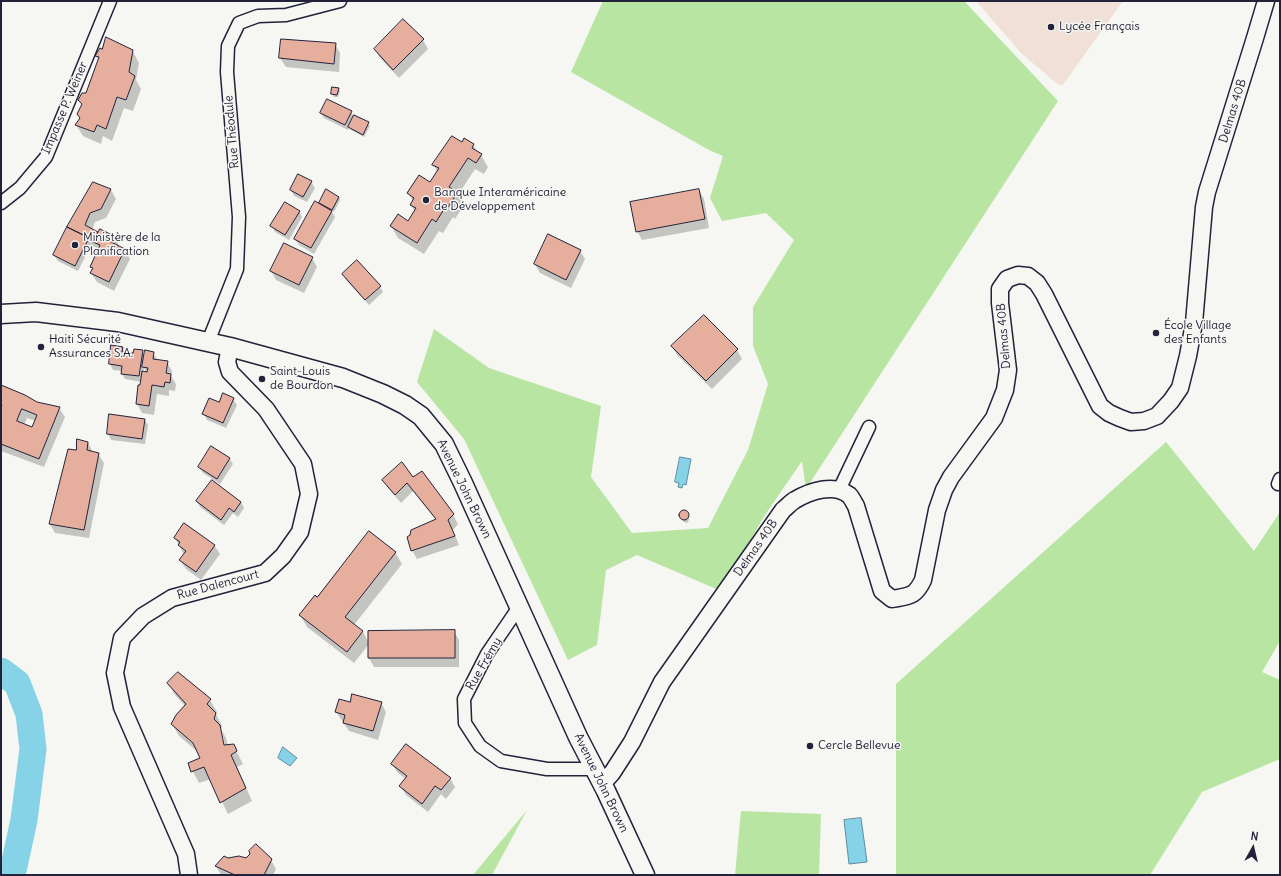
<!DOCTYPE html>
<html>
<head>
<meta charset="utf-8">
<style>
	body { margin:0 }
	#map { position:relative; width:1281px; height:876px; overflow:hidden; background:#f6f6f2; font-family:Delius,sans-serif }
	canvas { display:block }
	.frame { position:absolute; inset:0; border:2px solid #22223b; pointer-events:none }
	.north { position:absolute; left:1233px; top:828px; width:40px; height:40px; -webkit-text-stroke:3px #f6f6f2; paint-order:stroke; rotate:8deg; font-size:11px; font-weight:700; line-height:16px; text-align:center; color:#22223b }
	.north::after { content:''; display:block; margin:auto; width:14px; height:18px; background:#22223b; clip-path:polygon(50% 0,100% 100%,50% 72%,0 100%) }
</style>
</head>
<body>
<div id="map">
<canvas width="1281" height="876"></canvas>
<div class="frame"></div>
<div class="north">N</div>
</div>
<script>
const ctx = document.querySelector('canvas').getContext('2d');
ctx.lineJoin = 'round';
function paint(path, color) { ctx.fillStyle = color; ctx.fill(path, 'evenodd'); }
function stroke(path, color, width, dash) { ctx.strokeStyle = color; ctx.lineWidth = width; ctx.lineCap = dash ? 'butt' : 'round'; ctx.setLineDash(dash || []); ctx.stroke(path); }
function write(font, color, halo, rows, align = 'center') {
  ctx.font = font + ' Delius,sans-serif'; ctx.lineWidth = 3; ctx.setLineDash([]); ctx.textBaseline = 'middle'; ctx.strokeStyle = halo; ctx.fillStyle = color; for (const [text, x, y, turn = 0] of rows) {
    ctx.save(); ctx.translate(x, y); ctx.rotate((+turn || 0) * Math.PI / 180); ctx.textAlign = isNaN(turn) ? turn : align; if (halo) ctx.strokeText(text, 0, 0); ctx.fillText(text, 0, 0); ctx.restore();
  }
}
paint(new Path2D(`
	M976,1H1123L1062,86L1055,82L1021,53Z`), '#f1e0d8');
paint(new Path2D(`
	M603,1H964L1058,101L806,489L802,461L765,515L721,591L637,555L606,570L597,645L568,660L464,439L417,382L434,329L489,368L601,406L591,477L632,533L708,528L748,450L768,384L753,346V307L794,240L766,213L722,221L710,198L723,156L709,150L571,72Z
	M1166,442L1254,551L1280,512V641L1262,672L1280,680V759L1202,792L1150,875H896V684Z
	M527,810L492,875H473Z
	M741,811L821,814L819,875H735Z`), '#b9e5a3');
const water = new Path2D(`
	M680,457L691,459L686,485L683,484L682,488L678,487L679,483L675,482Z
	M283,747L297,758L290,766L278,758Z
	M861,818L867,862L849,864L844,820Z`);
paint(water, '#86d2e6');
stroke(water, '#5e8ca2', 1);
paint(new Path2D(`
	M423,40L428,49L399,78L380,58L375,49Z
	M335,44L340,53L339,72L286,67L280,58Z
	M132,50L139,63L136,80L141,89L133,111L124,108L112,141L103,136L101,144L83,136L76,125L80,118L82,105L79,100L87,94L99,60L96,56Z
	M338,89L340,91L338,97H334L332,94Z
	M351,112L354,117L368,123L370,126L364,137L351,130L349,128L348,130L324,118L321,113Z
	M462,143L473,145L477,152L481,155L488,167L484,174L475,169L458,195L464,205L455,219L453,217L443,233L439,231L424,254L398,238L391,226L409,222L415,212L411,205L413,201L408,193L430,183L437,172L434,165Z
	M311,182L315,188L307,202L294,196L291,190Z
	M93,183L111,190L116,199L106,218L95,222L92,230L98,234L113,236L119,245L118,246L125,250L130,259L114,291L97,282L91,273L93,270L91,267L99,249L91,245L78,271L58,261L54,255L68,228Z
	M699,190L704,199L709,228L642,240L637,231Z
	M339,197L340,200L334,212L331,210L335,217L314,254L299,245L295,239L322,206L320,202Z
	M299,211L302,217L289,240L275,232L272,226Z
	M580,251L585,259L571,288L540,273L535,264Z
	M312,258L317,267L304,293L276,280L271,271Z
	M343,274L380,287L383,292L369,305L346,280Z
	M672,346L737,350L742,359L712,389L677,355Z
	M122,348L126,353L134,354L142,351L145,356L153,353L158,361L167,362L172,371L171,376L176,384L175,391L169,390V396L157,394L154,415L142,413L137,404L142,382L125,379L122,374V371L113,370L110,364ZM144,368L147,373H143Z
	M1,386L37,403L59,408L65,417L44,467L1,451ZM27,418L36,421L33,428L24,425Z
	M233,399L237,405L226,428L207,420L204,414L219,404Z
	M145,420L148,425L145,444L111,440L108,434Z
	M88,442L93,453L98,454L104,463L89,538L55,533L50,524Z
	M229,458L233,464L220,484L203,473L199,467Z
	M413,478L453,515L458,524L453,530L459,545L417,559L412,550L436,520L413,491L401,503L389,489L383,480Z
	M197,501L241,502L244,508L238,517L233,513L224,525L200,507Z
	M682,512H685L689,517V520L687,523L684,522L680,517V514Z
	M175,538L214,545L220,554L201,580L186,569L180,560L184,555Z
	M395,552L402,564L354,625L363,632L369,643L454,631L459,640V667H374L369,658V644L354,663L307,627L300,615L318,598Z
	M168,683L210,700L217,712L216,714L222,726L221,729L226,738L228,746L233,745L243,764L237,767L252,801L228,814L211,779L199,783L189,764L202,759L199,753L179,736L172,724L185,706L175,695ZM220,728L222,731L226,750H224Z
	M381,703L386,712L378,740L349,731L336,712L350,704Z
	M392,764L450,778L455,787L446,799L441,794L428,812L406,795L400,786L406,779L398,773Z
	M228,859L271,860L276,869L273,875H221L216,866Z`), '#0003');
stroke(new Path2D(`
	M1,671L17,683L29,714L33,749L24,820L12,875`), '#86d2e6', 27);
const building = new Path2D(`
	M403,19L424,39L393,70L374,49Z
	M106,37L133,50L129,72L135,76L126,100L117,97L106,129L97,125L94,132L75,125L80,118L77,114L82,104L78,100L82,93H86L99,57L95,56L100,48L102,49Z
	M281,39L336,43L334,64L279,58Z
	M332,87L339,88L337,95L331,94Z
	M327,99L352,111L345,125L320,113Z
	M354,115L369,122L363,135L348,127Z
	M452,136L462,142L464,138L474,144L472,148L482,154L476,163L468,158L449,187L458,192L448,207L446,206L436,222L432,219L417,243L390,226L398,214L408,221L416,208L410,205L414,198L407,193L419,175L430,182L439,168L432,165Z
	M298,174L312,181L303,197L290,190Z
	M93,182L111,189L101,209L90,213L85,225L98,232L94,240L67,227Z
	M326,189L339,197L332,210L319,203Z
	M699,189L705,219L636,232L630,202Z
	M315,201L332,211L311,248L294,239Z
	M285,202L300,211L285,235L270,226Z
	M67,227L89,238L75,266L53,255Z
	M100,229L114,236L111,242L125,249L109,282L90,273L93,268L90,267L100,245L93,242Z
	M548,234L581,250L566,280L534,264Z
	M284,243L313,257L299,285L270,271Z
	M357,260L381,286L365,300L342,274Z
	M704,315L738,349L706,381L671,346Z
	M111,345L123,347L122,352L133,353L134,349L143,350L139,376L121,374L122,366L109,364Z
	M145,350L154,352L153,359L168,361L166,373L171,374L170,383L165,382L164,387L152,385L149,406L136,404L138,385H140L142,371L147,372L148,368L142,367Z
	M1,385L25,395L37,402L60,407L39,459L1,444V408L2,405L1,404ZM22,409L37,415L32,427L17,421Z
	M223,393L234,398L223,423L202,414L209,398L219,402Z
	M109,414L145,419L142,439L107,434Z
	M77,439L88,442L87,450L99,453L84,530L49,524L68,449L76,450Z
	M211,446L230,458L217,479L198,467Z
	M402,462L413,477L422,471L454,514L448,520L455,536L411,551L407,537L410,535L411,530L436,519L407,483L395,495L382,480Z
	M212,480L241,502L234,512L229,508L221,520L196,501Z
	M679 515a5 5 0 1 1 10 0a5 5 0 1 1-10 0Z
	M184,523L215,545L196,572L179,560L186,551L178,545L180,542L174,538Z
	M369,531L396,552L345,617L363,631L347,652L299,615L315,595L317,597Z
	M455,630V658H368V631Z
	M178,672L211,699L207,704L216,713L214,719L220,725L224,745L234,744L237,751L231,755L246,788L220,803L204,767L191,772L188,763L200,758L193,743L171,724L176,715L186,704L167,683Z
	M352,694L382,702L373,731L343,723L345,715L335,712L339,699L350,702Z
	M406,744L451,778L441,790L435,786L422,804L399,786L407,776L391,764Z
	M256,844L272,859L264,875H235L215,866L224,856L228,858L239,856L246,858L250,854L249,851Z`);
paint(building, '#e6ae9d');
stroke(building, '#22223b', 1);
const minor = new Path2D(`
	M1,203L20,188L46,157L110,1
	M208,342L237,269L239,217L227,72L228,46L239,23L258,16L286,15L340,1
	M1278,484L1280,479
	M839,490L869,427
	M519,607L487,654L464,699L465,723L480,746L501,761L547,769H594`);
const tertiary = new Path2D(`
	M602,784L612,773L632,742L662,682L783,510C787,507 791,502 795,500C810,491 834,483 849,495C852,498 854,503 856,506L882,591L892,599C909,596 915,597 923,580L937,510L944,490L951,477L994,418L1005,390L1008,370L1000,303V289L1007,279L1018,275L1028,276L1037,283L1044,294L1100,406L1109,413L1120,418L1131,422L1144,421L1157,416L1171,401L1180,388L1188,356L1194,323L1204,207L1207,192L1255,38L1266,1
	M189,875L186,854L122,707L115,673L122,638L143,616L172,598L265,573L283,556L300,532L309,494L303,464L266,409L230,372L227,362L230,347`);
const secondary = new Path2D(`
	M1,314L36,312L118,322L230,347L343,378L383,394L405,405L421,416L444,444L463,483L578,737L606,791L645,875`);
stroke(minor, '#22223b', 15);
stroke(tertiary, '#22223b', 19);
stroke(secondary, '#22223b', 21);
stroke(minor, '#f6f6f2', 12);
stroke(tertiary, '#f6f6f2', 16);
stroke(secondary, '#f6f6f2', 18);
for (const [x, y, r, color] of [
	[1051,27,4,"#22223b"],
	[426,200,4,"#22223b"],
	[75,245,4,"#22223b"],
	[1156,333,4,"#22223b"],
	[41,347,4,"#22223b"],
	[262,379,4,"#22223b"],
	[810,746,4,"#22223b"]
]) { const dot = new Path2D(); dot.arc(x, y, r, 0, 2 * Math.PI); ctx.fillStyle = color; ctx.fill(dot); stroke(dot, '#f6f6f2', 1.5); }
write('12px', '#22223b', '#f6f6f2', [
	["Lycée Français",1059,27],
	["Banque Interaméricaine",434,193],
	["de Développement",434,207],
	["Ministère de la",83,238],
	["Planification",83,252],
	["École Village",1164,326],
	["des Enfants",1164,340],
	["Haiti Sécurité",49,340],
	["Assurances S.A.",49,354],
	["Saint-Louis",270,372],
	["de Bourdon",270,386],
	["Cercle Bellevue",818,746]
], 'left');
write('12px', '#22223b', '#f6f6f2', [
	["Impasse P. Weiner",65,108,-67],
	["Delmas 40B",1233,111,-73],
	["Rue Théodule",232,132,-95],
	["Delmas 40B",1004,336,-95],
	["Avenue John Brown",464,489,64],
	["Delmas 40B",756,548,-55],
	["Rue Dalencourt",218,585,-15],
	["Rue Frémy",484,664,-60],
	["Avenue John Brown",601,783,64]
]);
</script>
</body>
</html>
